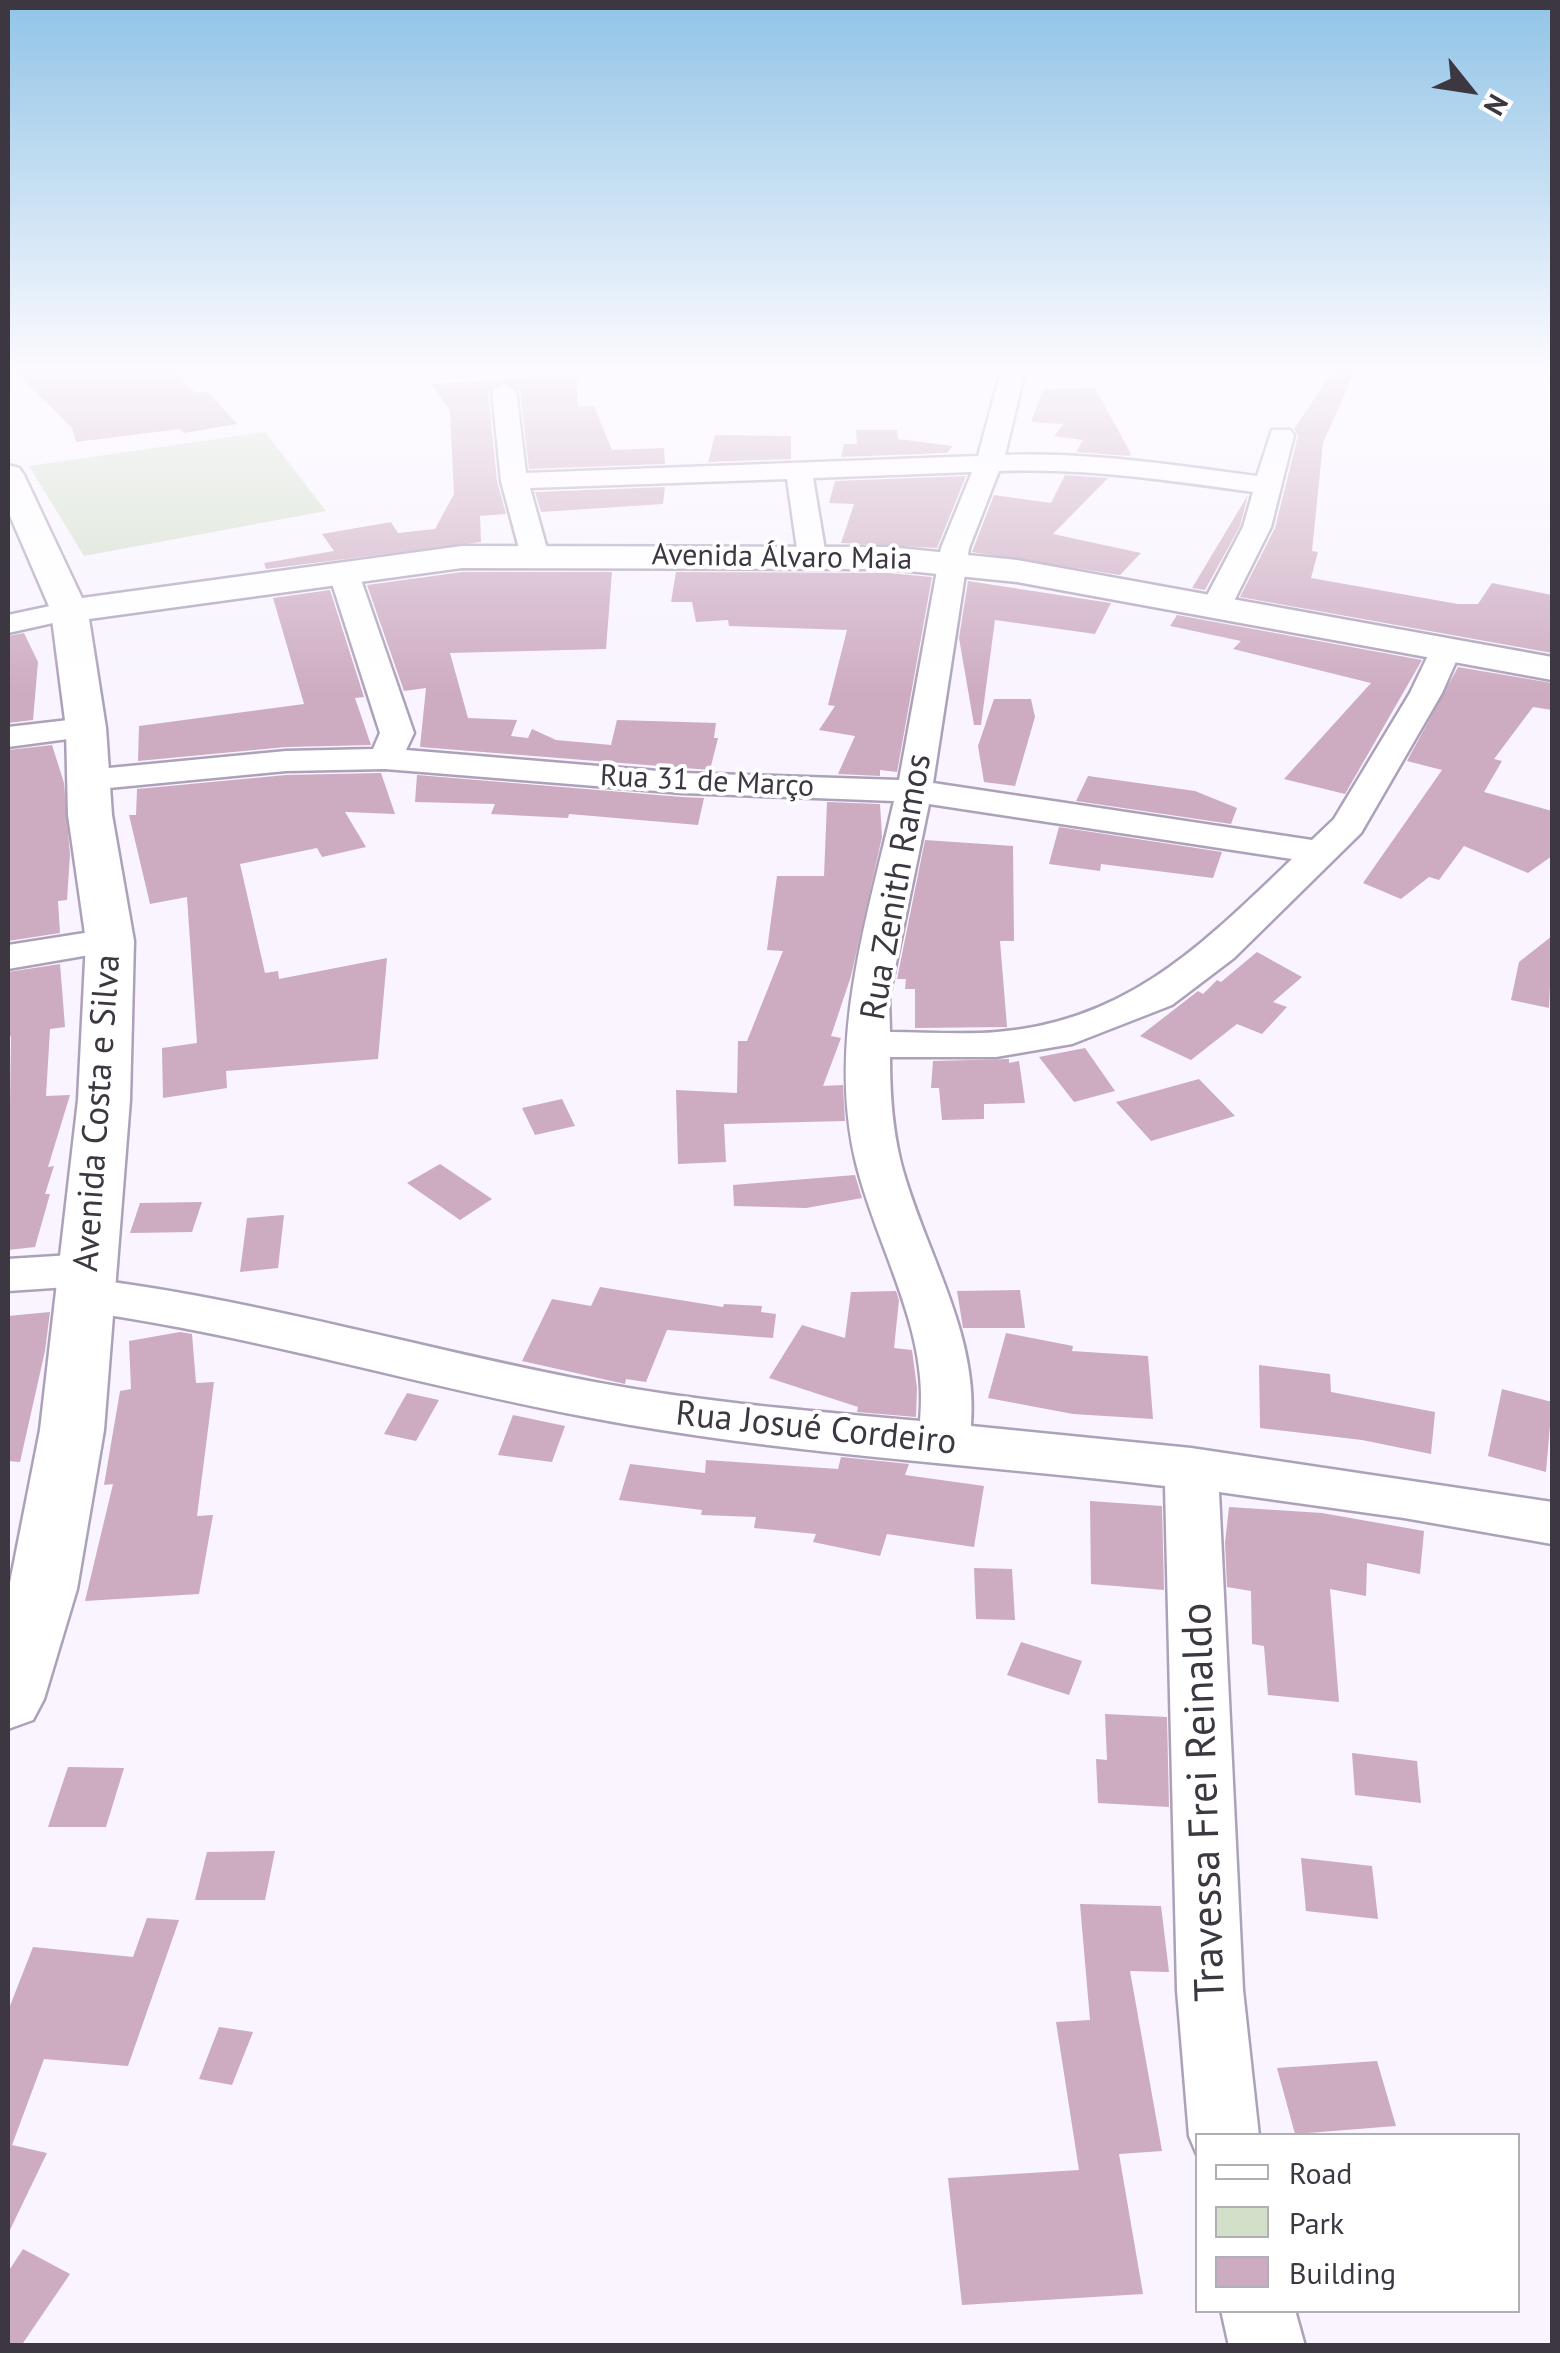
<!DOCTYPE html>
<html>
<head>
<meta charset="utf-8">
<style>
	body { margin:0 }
	#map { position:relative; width:1560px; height:2353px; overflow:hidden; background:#f9f4ff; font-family:"PT Sans",sans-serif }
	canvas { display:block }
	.frame { position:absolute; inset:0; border:10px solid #3c3741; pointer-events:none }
	.legend { position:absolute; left:1195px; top:2133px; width:325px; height:180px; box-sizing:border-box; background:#fff; border:2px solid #b1afb3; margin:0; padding:12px 18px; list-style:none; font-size:30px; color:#3c3741 }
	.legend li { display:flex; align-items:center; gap:20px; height:50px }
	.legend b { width:50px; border:2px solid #b1afb3 }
	.north { position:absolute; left:1420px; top:40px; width:100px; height:100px; -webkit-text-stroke:8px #fff; paint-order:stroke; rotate:120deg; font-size:28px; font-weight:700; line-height:40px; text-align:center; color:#3c3741 }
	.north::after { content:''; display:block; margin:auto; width:35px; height:45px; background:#3c3741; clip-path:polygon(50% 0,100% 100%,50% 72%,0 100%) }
</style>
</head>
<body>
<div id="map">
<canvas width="1560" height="2353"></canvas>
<div class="frame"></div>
<ul class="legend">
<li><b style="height:12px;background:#fff"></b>Road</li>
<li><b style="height:28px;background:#d2dfc9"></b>Park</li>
<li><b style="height:28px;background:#cdabc0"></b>Building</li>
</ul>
<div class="north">N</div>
</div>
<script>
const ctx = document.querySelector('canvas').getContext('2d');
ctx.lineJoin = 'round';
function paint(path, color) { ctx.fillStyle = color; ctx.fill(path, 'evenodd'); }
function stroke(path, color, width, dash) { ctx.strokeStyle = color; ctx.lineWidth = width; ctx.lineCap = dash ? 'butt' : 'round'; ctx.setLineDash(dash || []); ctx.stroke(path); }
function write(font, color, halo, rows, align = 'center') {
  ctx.font = font + ' "PT Sans",sans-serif'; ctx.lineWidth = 8; ctx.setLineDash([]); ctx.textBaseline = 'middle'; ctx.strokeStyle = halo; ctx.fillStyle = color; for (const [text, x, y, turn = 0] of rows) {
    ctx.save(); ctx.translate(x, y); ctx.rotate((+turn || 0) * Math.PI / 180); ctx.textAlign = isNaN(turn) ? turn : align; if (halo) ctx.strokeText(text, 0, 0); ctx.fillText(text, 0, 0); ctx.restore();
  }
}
paint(new Path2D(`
	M265,432L326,511L84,556L29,466Z`), '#d2dfc9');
paint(new Path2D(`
	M11,367H167L196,393L207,391L237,424L184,433L180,429L76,442L72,428Z
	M1336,367H1357L1323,443L1312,551L1318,552L1311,578L1458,604H1478L1492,583L1552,595V653L1240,597L1275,528L1298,436L1294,429Z
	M532,378H577L578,407L594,406L612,450L664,448L665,464L529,469L520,391L502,381L488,391L497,481L506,514L480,516L481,542L266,569L264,563L334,551L322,534L391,522L398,533L435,529L454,494L450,411L431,384Z
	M1095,388L1131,454L1129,456L1076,452L1083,440L1054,436L1064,424L1031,422L1044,389Z
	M856,430H897L898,439L953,446L947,453L841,457L844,444H857Z
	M715,435L791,436V459L708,462Z
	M1065,475L1108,478L1053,534L1141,553L1120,575L972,552L994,495L1051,503Z
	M966,476L937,548L841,543L854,504L829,503L835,481Z
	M665,487L663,504L541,512L535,492Z
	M1248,495L1240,526L1205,590L1192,588Z
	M462,572H612L606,649L450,653L468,718L517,720L511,736L528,738L532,729L556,740L611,745L617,720L716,723L714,738H718L710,770L420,747L426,688L404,691L367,585Z
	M676,572L889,573L932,577L897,772L880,770V776L838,774L855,736L819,730L835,706L828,705L847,630L729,626L728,620L696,622L692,602H671Z
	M968,581L1111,603L1095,634L995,620L981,725H974L959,638Z
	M330,590L364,697L355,698L371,745L286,747L138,761L139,726L304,704L273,598Z
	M1177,615L1422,660L1345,794L1284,779L1371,683L1233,649L1241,641L1170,626Z
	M24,633L38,662L33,720L8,723V636Z
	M1458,667L1552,683V710L1533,707L1494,759L1502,761L1484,792L1552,811V856L1528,873L1464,846L1439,880L1429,877L1401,899L1363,883L1442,770L1407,761Z
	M994,699H1031L1035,717L1015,786L984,782L978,746Z
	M52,745L64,783L70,855L67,900L58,901L60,933L8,941V750Z
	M381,773L395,814L345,812L366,847L322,857L317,848L240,864L265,973L278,971L279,979L387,958L378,1059L226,1071L227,1088L163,1098L162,1048L197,1043L187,897L150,904L129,815H136L137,789L286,775Z
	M417,775L682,797L704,798L698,825L569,814L568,818L491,814L495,804L415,802Z
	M1088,776L1195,791L1237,808L1231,824L1076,801Z
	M827,802L880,804L882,837L851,976L831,1036L841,1038L823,1086L843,1085L845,1121L724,1124L726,1162L678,1164L676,1090L737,1093L738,1041H747L783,951L767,950L777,876H824Z
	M1059,827L1222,852L1213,878L1101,864L1100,871L1049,864Z
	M925,840L1013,846L1014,941H1000L1007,1027L915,1028V989H905L906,979H897Z
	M1552,936L1549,1008L1511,1000L1519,962Z
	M1257,952L1302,977L1273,1002L1287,1007L1262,1034L1237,1024L1191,1060L1140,1036L1198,991L1203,994L1217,980L1221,982Z
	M60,964L65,1027L50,1029L46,1096L70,1095L48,1167L54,1166L45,1194H50L35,1247L8,1250L11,1036L8,1037V972Z
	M1085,1048L1115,1091L1074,1102L1039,1057Z
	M1009,1059V1063L1019,1061L1025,1103L984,1104V1119L942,1120L939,1088H931L933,1061Z
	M1199,1079L1235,1116L1151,1141L1116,1102Z
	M562,1099L575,1126L535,1135L522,1108Z
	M440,1164L492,1199L460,1220L407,1183Z
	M855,1175L862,1198L806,1208L734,1206L733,1185Z
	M202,1202L192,1232L130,1233L140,1203Z
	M284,1215L278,1268L240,1272L247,1218Z
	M600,1287L723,1307L724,1304L762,1306L761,1312L776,1314L773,1338L667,1330L646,1382L626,1379L625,1384L522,1361L552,1299L591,1306Z
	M1020,1290L1025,1328H963L957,1291Z
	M896,1291L899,1300L894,1348L912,1350L917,1388L916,1417L857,1412L858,1407L769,1378L802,1325L845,1338L851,1292Z
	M50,1312L45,1351L20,1462L8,1461V1316Z
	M180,1332L192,1334L196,1383L214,1382L197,1516L213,1515L199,1594L85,1601L113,1484L104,1485L120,1391L131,1389L129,1341Z
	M1006,1333L1073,1346L1072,1351L1148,1356L1153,1419L1073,1414L988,1398Z
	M1259,1365L1330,1374L1331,1392L1435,1412L1431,1454L1362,1440L1260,1428Z
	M1502,1389L1552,1402L1546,1472L1488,1456Z
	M407,1393L439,1400L416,1441L384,1434Z
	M513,1415L565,1426L552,1462L498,1455Z
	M841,1457L909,1464L905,1475L984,1486L974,1547L887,1534L880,1556L813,1542L816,1534L754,1528L756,1517L701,1515L702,1510L619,1500L630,1464L705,1473L706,1460L838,1469Z
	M1090,1501L1162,1506L1164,1590L1091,1584Z
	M1229,1507L1322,1513L1424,1531L1420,1574L1367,1563L1366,1596L1330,1589L1339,1702L1268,1695L1264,1646L1252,1644L1251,1591L1227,1587L1225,1543Z
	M974,1568L1012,1569L1015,1620L976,1619Z
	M1021,1642L1082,1661L1069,1695L1007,1675Z
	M1105,1714L1167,1717L1169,1807L1098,1803L1096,1759L1107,1760Z
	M1352,1753L1417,1761L1421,1803L1355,1795Z
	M68,1767L124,1768L106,1827H48Z
	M275,1851L265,1900H195L207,1852Z
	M1301,1858L1372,1866L1378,1919L1306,1911Z
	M1080,1904L1161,1906L1169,1972L1130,1971L1162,2151L1119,2154L1143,2294L962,2305L948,2178L1079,2170L1056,2022L1090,2020Z
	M147,1918L179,1920L128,2066L44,2059L12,2145L47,2153L8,2234V2011L33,1947L133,1957Z
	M219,2027L253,2032L232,2085L199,2079Z
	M1377,2061L1396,2126L1295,2134L1277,2068Z
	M23,2249L70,2274L21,2346H8V2272Z`), '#cdabc0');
const minor = new Path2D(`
	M1002,367H1026L1005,455C1090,452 1173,465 1257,476L1272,430H1290L1294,435L1271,527L1232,605L1228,611H1206L1202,605L1243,527L1253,492C1168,480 1085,468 999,471L969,548L933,783L1312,840L1334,819L1410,693L1435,641H1457L1462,648L1442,693L1361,833L1234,958L1172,1005L1072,1044L996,1057H890C890,1093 892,1127 901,1163C924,1251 979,1332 971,1426L1191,1448L1552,1502V1544L1404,1518L1219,1492L1243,1990L1259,2136H1198V2157L1189,2136L1177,1990L1165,1486C974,1464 781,1454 592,1418C423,1387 258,1336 87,1312L70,1307L63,1295L68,1287L8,1291V1259L88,1254L105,1259L112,1270L105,1281C269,1303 427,1350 589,1381C698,1402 809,1411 920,1421C930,1331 877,1249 856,1163C827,1041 867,919 894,801L682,793L385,769L286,771L88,790L76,787L71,780L76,773L88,770L286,751L373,749L380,733L328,571L333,565H353L358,571L414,733L406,750L682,773L899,780L941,548L972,472L813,478L826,556L822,562H802L798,556L787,479L530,488L549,556L545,562H525L521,556L501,481L492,391L504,384L516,391L526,473L978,456ZM929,804L1292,859C1202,945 1128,1021 997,1032C962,1035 925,1032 890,1032L889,997Z
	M69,602L80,605L84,611L80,617L8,633V615Z
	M86,718L98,721L103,728L98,735L8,747V727Z
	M110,929L124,933L129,941L124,949L8,969V945Z
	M1221,2310H1295L1305,2346H1229Z`);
const tertiary = new Path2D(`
	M8,465L19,468L24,475L82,598L462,546L889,547L1017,560L1552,657V680L1017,582L889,569L462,568L89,619L106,728L112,815L134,941L130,1100L104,1430L77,1589L44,1699L33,1720L8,1729V1593L40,1430L78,1100L86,941L68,815L66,728L51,611L8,511Z`);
stroke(minor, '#ada1ba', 5);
stroke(tertiary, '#ada1ba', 5);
paint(minor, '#fff');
paint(tertiary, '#fff');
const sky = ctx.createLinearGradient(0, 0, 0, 696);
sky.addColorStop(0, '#91c4e6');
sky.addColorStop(0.53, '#fcfaff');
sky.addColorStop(1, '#fcfaff00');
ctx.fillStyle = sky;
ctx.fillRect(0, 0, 1560, 696);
write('30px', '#3c3741', '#fff', [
	["Avenida Álvaro Maia",782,558,1],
	["Rua 31 de Março",707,782,3]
]);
write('35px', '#3c3741', '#fff', [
	["Rua Zenith Ramos",897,887,-80],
	["Avenida Costa e Silva",98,1113,-86],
	["Rua Josué Cordeiro",816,1429,6]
]);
write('42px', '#3c3741', '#fff', [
	["Travessa Frei Reinaldo",1205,1802,-92]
]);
</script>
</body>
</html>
